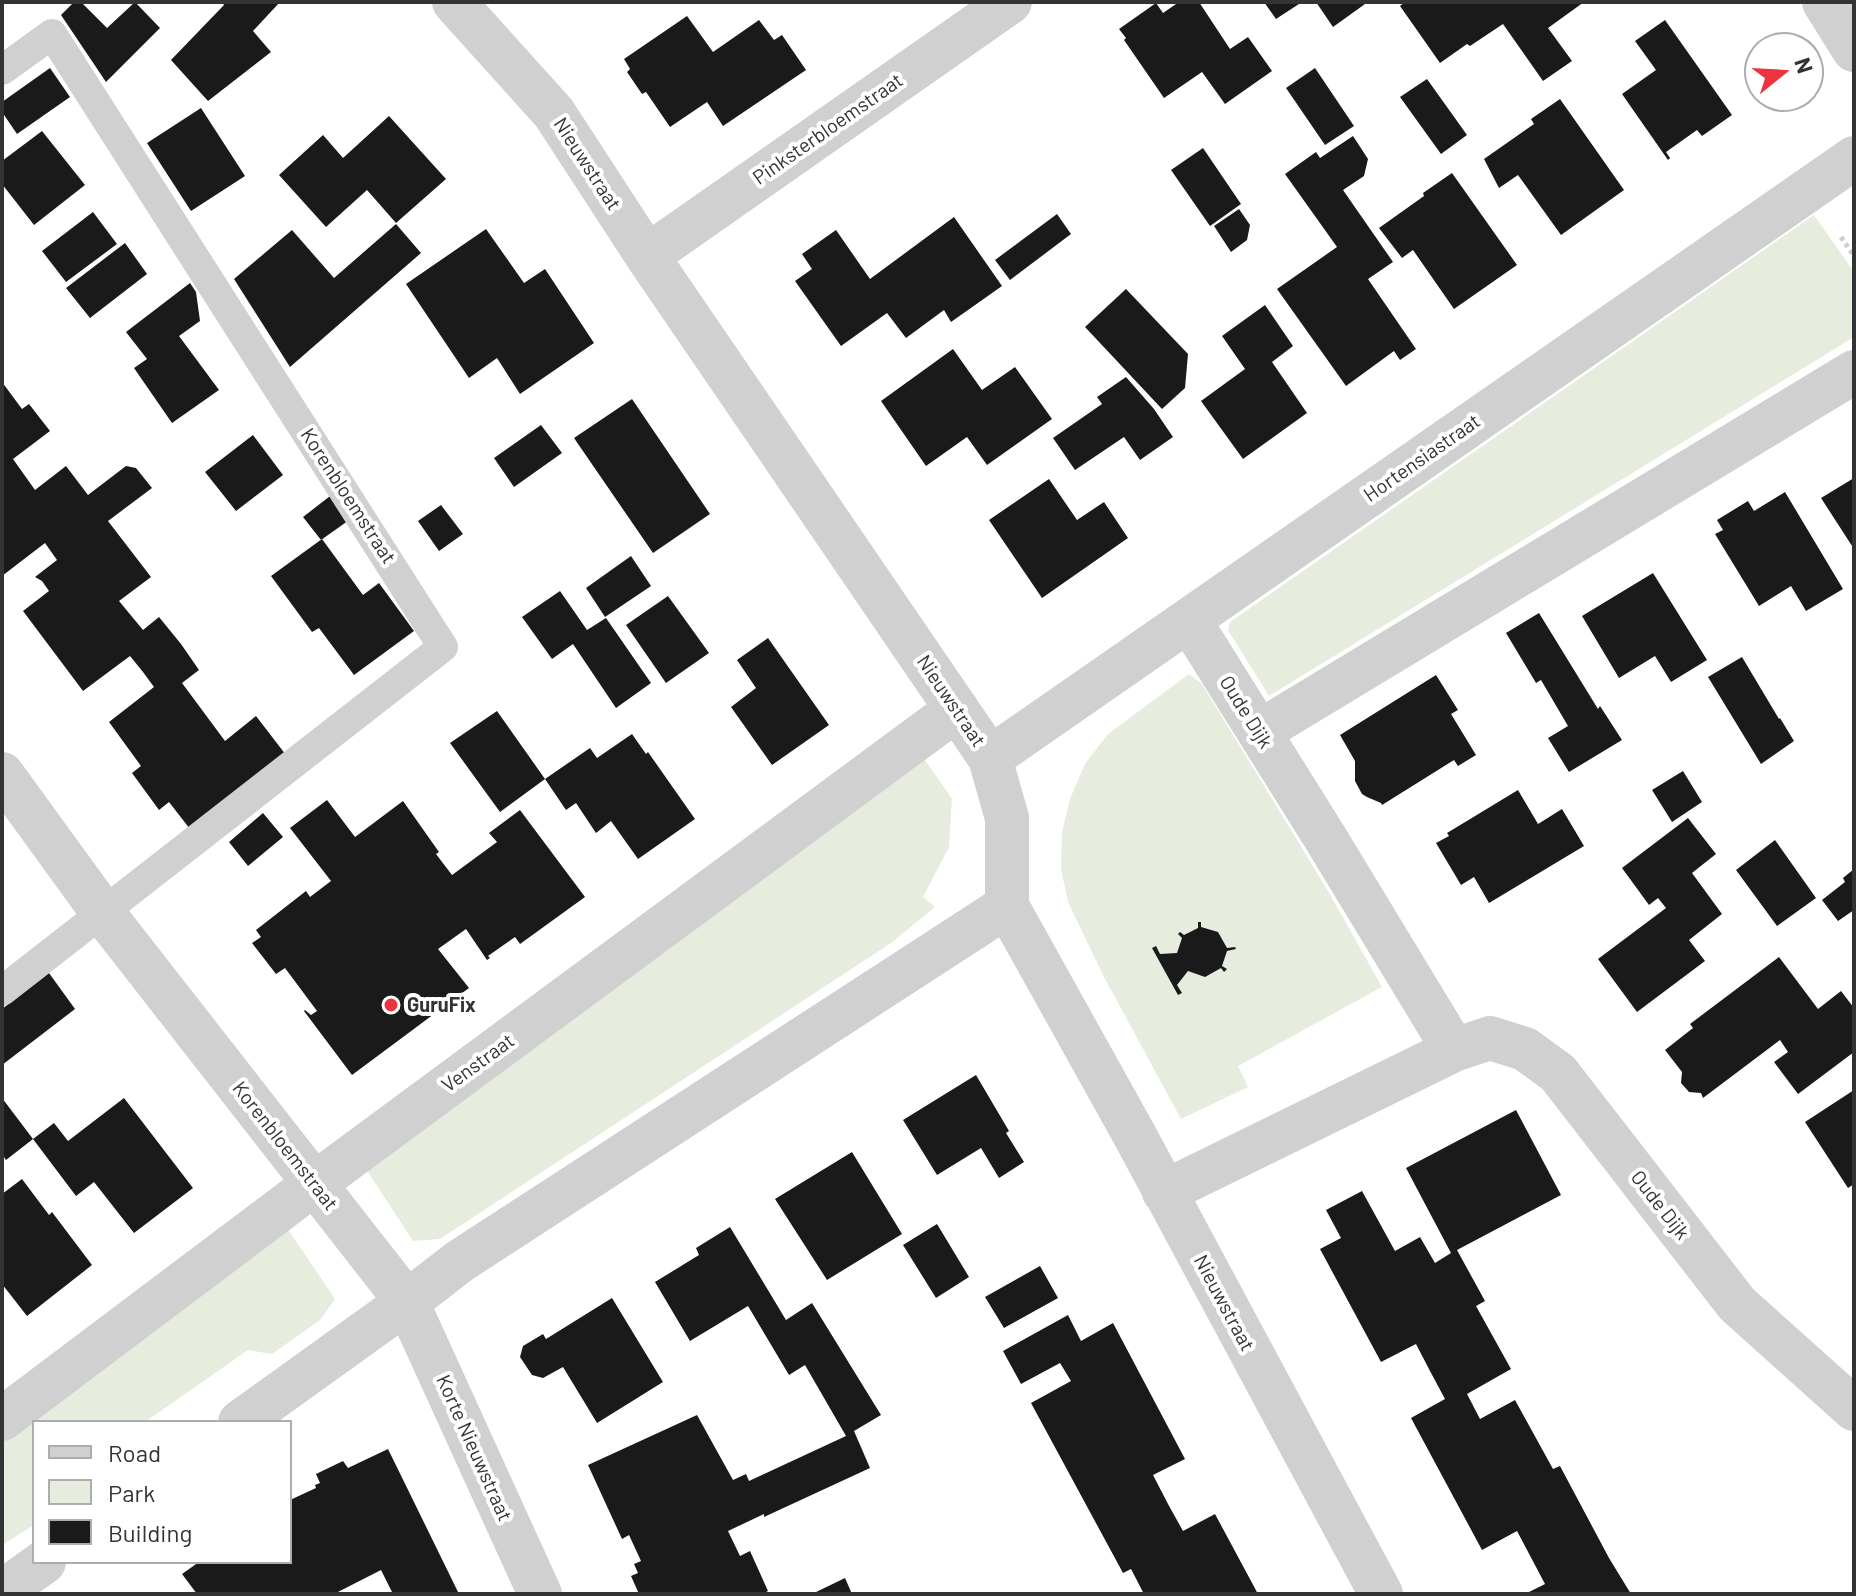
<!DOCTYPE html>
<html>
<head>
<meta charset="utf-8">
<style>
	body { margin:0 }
	#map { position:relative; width:1856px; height:1596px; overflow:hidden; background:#fff; font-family:Barlow,sans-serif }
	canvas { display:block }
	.frame { position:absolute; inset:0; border:4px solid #333; pointer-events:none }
	.legend { position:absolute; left:32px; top:1420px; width:260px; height:144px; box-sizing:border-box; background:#fff; border:2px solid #adadad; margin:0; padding:10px 14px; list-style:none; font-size:24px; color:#333 }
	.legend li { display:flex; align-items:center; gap:16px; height:40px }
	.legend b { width:40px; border:2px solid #adadad }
	.north { position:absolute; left:1744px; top:32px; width:80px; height:80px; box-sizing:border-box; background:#fff; border:2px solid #adadad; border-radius:50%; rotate:72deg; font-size:22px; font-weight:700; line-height:32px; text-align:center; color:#333 }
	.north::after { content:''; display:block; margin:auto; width:28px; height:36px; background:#eb343e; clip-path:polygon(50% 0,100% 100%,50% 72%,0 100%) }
</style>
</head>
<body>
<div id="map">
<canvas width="1856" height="1596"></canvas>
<div class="frame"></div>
<ul class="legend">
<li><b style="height:10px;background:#d0d0d0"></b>Road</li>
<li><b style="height:22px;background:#e6ecde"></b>Park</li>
<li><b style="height:22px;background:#1a1a1a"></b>Building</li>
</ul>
<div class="north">N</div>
</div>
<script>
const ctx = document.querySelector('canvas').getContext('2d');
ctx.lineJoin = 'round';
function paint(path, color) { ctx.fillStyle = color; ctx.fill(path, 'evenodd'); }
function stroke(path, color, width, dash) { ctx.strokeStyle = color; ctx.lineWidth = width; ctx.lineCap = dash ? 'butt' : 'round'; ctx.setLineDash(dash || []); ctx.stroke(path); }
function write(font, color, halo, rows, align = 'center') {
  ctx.font = font + ' Barlow,sans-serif'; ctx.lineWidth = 8; ctx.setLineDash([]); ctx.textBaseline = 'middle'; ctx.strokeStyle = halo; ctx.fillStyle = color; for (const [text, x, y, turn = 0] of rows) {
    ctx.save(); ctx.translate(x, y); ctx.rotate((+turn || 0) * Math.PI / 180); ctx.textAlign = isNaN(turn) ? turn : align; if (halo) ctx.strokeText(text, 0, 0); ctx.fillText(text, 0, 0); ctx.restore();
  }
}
paint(new Path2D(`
	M1814,215L1854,272V337L1269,696L1228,630L1230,622Z
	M1189,674L1202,684L1328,891L1382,987L1238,1066L1248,1087L1181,1119L1104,977L1068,902L1061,869L1062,832L1070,799L1085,764L1108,734Z
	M925,760L952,799L949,847L923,897L935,907L891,943L440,1239L413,1241L366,1169Z
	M285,1225L335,1299L320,1320L272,1354L248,1350L145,1422H34V1525L2,1545V1435Z`), '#e6ecde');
paint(new Path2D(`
	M74,2H81L107,28L135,2L160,28L106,82L61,15Z
	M222,2H280L253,31L271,52L208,101L171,60L224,5Z
	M1179,2H1199L1230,49L1248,37L1272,71L1225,104L1202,72L1164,98L1124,40L1126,38L1119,29L1156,3L1163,13Z
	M1264,2H1302L1276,19Z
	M1316,2H1364L1365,4L1333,27Z
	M1405,2H1484L1485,4L1487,2H1584L1548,28L1572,61L1543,81L1503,24L1470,46L1467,44L1440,63L1400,6Z
	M687,16L713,52L759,20L774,40L782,35L806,70L723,126L707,102L670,127L646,92L642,94L627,72L630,69L624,59Z
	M1665,20L1732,115L1702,136L1697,130L1666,152L1670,158L1668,160L1622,94L1656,70L1635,41Z
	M50,68L70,97L17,134L2,112V102Z
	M1315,68L1354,126L1325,145L1286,88Z
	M1427,79L1467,135L1441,154L1400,97Z
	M1560,99L1624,190L1561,235L1518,175L1499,188L1484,159L1534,124L1531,119Z
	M201,108L245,176L191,211L147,143Z
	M389,116L446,179L396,223L367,190L326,227L279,175L323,135L343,158Z
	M42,131L85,185L34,225L2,184V161Z
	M1353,136L1368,159L1364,176L1343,190L1393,262L1368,279L1416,349L1400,360L1394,351L1346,386L1277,289L1337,247L1285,174L1316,152L1320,158Z
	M1203,148L1241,204L1210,226L1171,170Z
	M1452,173L1517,265L1454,309L1413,250L1402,258L1379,228L1424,196L1423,193Z
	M1239,209L1250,225L1247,240L1231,252L1214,226Z
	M93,212L117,244L66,282L42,251Z
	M1057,214L1071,234L1010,280L995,260Z
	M954,217L1002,286L951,322L944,310L906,338L887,313L841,346L795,281L812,269L802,254L836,230L870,279Z
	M396,224L421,253L290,367L234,279L292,230L334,278Z
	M486,229L524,283L545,269L594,343L520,394L497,358L469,378L406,284Z
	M125,243L147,274L90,318L66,288Z
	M190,283L196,292L200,321L179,336L219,390L172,423L134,368L147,359L126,332Z
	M1126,289L1188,354L1185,388L1162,409L1085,327Z
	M1265,305L1293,346L1272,362L1307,413L1243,459L1201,401L1245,369L1222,336Z
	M953,349L982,390L1015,367L1052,419L987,465L967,437L926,466L881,401Z
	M1126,377L1154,409L1173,437L1140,460L1124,437L1075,470L1053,438L1102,404L1097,397Z
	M2,382L22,409L29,404L50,431L13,459L35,490L66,466L88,495L126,466L136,468L152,488L108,521L151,577L119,601L143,630L159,617L181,644L199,670L182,683L225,741L256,716L286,755L190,829L169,802L159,810L132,773L141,766L109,722L154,687L143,672L130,656L83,691L23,611L49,591L42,581L35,577L57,560L45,543L2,576Z
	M632,399L710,514L653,553L574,438Z
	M541,425L562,453L514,487L494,458Z
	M253,435L283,475L236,511L205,472Z
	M1854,478V549L1821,498Z
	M1049,479L1077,520L1104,502L1128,538L1042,598L989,520Z
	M1785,492L1843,589L1806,611L1791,586L1759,606L1715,534L1723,530L1717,520L1748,501L1754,511Z
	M334,493L352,518L321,540L303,517Z
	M441,505L463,534L439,551L418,521Z
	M322,539L363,595L379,583L414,631L354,675L319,628L312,632L271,576Z
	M631,556L651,586L605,617L586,588Z
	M1653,573L1707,660L1671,682L1655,656L1619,678L1582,616Z
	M560,591L587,630L606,618L651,683L616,708L573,644L552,659L522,617Z
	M668,596L709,653L666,683L626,625Z
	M1539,613L1598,709L1600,706L1622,740L1569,772L1548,738L1568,726L1541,680L1536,683L1506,633Z
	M768,638L829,725L772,765L731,707L756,688L737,660Z
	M1742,657L1779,719L1780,718L1794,741L1761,764L1708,677Z
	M1436,675L1458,710L1451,714L1476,755L1458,766L1454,760L1382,805L1381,803L1367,797L1362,794L1355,781V761L1340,735Z
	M497,711L545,779L500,812L450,743Z
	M632,734L646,754L648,752L695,819L638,859L611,821L596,833L576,803L566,810L545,779L590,748L597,758Z
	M1683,771L1702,802L1672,822L1652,790Z
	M1518,790L1538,824L1562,809L1584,846L1489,903L1474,877L1461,885L1436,843L1449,836L1447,833Z
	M327,800L355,837L403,801L439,852L436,854L452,875L497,842L489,833L520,810L585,897L520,944L515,937L488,956L490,958L487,960L466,929L438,949L469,988L352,1075L304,1011L305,1010L311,1015L317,1011L285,968L276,974L252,943L261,937L256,930L306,891L310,897L331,881L290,828Z
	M263,813L283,837L248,866L229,842Z
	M1688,818L1716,854L1692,873L1722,914L1689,940L1705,961L1637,1012L1598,959L1666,908L1658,898L1649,905L1622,868Z
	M1775,840L1816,898L1777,926L1736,870Z
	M1854,869V910L1838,921L1822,900L1845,882L1843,878Z
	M1198,922H1201V927L1218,932L1227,948L1235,947L1236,949L1227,951L1222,966L1227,969L1224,972L1221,968L1205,977L1188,971L1177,985L1182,993L1178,995L1152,948L1156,946L1160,954L1177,953L1182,938L1178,934L1180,932L1184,935L1198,928Z
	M1779,957L1818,1009L1841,991L1854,1008V1052L1798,1094L1774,1062L1788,1052L1780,1040L1703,1098L1701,1093L1689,1092L1681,1083L1682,1072L1665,1050L1693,1028L1690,1024Z
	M49,973L75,1009L2,1065V1009Z
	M976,1075L1009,1131L1006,1133L1024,1162L999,1178L981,1148L937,1175L903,1120Z
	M1854,1090V1184L1848,1188L1805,1122Z
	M2,1098L33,1139L6,1160L2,1154Z
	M124,1098L193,1188L134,1233L94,1182L76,1196L33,1139L54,1123L68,1141Z
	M1516,1110L1561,1195L1457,1250L1485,1301L1476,1306L1511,1369L1467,1394L1480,1419L1515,1400L1553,1469L1560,1466L1609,1558L1631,1594H1525L1545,1584L1517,1531L1482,1550L1411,1418L1445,1399L1430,1371L1416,1344L1381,1362L1320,1249L1341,1238L1326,1210L1362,1191L1395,1251L1420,1237L1435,1263L1451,1253L1406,1168Z
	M852,1152L902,1234L827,1280L775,1199Z
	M22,1179L49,1215L52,1212L92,1265L27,1316L2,1284V1194Z
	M937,1224L969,1277L936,1298L903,1245Z
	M730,1227L786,1320L812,1303L881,1415L854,1431L870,1468L764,1517V1514L728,1531L740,1556L750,1551L768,1591L762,1594H639L631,1576L638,1573L634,1564L641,1561L629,1535L622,1539L588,1465L697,1415L733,1480L746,1474L749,1481L846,1436L805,1365L789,1375L748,1306L690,1341L655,1282L699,1255L696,1248Z
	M1040,1266L1058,1298L1004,1328L985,1297Z
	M612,1298L663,1382L597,1423L563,1367L543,1378L532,1375L520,1357L523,1346L543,1334L546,1339Z
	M1068,1315L1081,1341L1113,1323L1185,1459L1153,1475L1168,1504L1183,1531L1215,1514L1258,1594H1144L1131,1569L1123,1573L1031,1403L1071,1381L1060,1363L1021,1384L1003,1351Z
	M388,1449L459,1594H393L381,1570L334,1594H197L182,1574L199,1562H290V1500L316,1488L315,1485L320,1483L316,1474L343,1461L348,1468Z
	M845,1578L852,1594H812Z`), '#1a1a1a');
stroke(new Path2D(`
	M1841,237L1854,256`), '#cdcdcd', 5, [4, 4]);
stroke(new Path2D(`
	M2,70L52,34L443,647L2,991`), '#d0d0d0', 30);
stroke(new Path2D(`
	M454,2L554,113L647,256L990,758L1007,818V906L1134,1134L1381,1594
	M647,256L1010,2
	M1189,620L1326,839L1454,1050
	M1259,732L1854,372
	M990,758L1854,158
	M2,774L103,913L407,1302L540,1594
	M1164,1192L1454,1050L1490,1038L1525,1049L1558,1073L1737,1304L1854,1409
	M2,1419L314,1184L957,709
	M240,1422L407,1302L460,1261L1007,906
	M2,1592L44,1562`), '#d0d0d0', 44);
stroke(new Path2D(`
	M1824,2L1854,50`), '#d0d0d0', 44);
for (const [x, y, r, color] of [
	[391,1005,8,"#eb343e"]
]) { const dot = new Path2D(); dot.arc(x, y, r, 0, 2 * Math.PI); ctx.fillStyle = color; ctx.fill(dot); stroke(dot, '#fff', 3); }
write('20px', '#333', '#fff', [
	["Pinksterbloemstraat",828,129,-35],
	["Nieuwstraat",587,164,57],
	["Hortensiastraat",1422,458,-35],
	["Korenbloemstraat",348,496,57],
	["Nieuwstraat",951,701,56],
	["Oude Dijk",1246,712,58],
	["Venstraat",478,1063,-36],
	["Korenbloemstraat",285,1146,52],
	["Oude Dijk",1660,1205,52],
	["Nieuwstraat",1224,1303,62],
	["Korte Nieuwstraat",474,1448,66]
]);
write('bold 20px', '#333', '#fff', [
	["GuruFix",407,1005]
], 'left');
</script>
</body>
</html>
